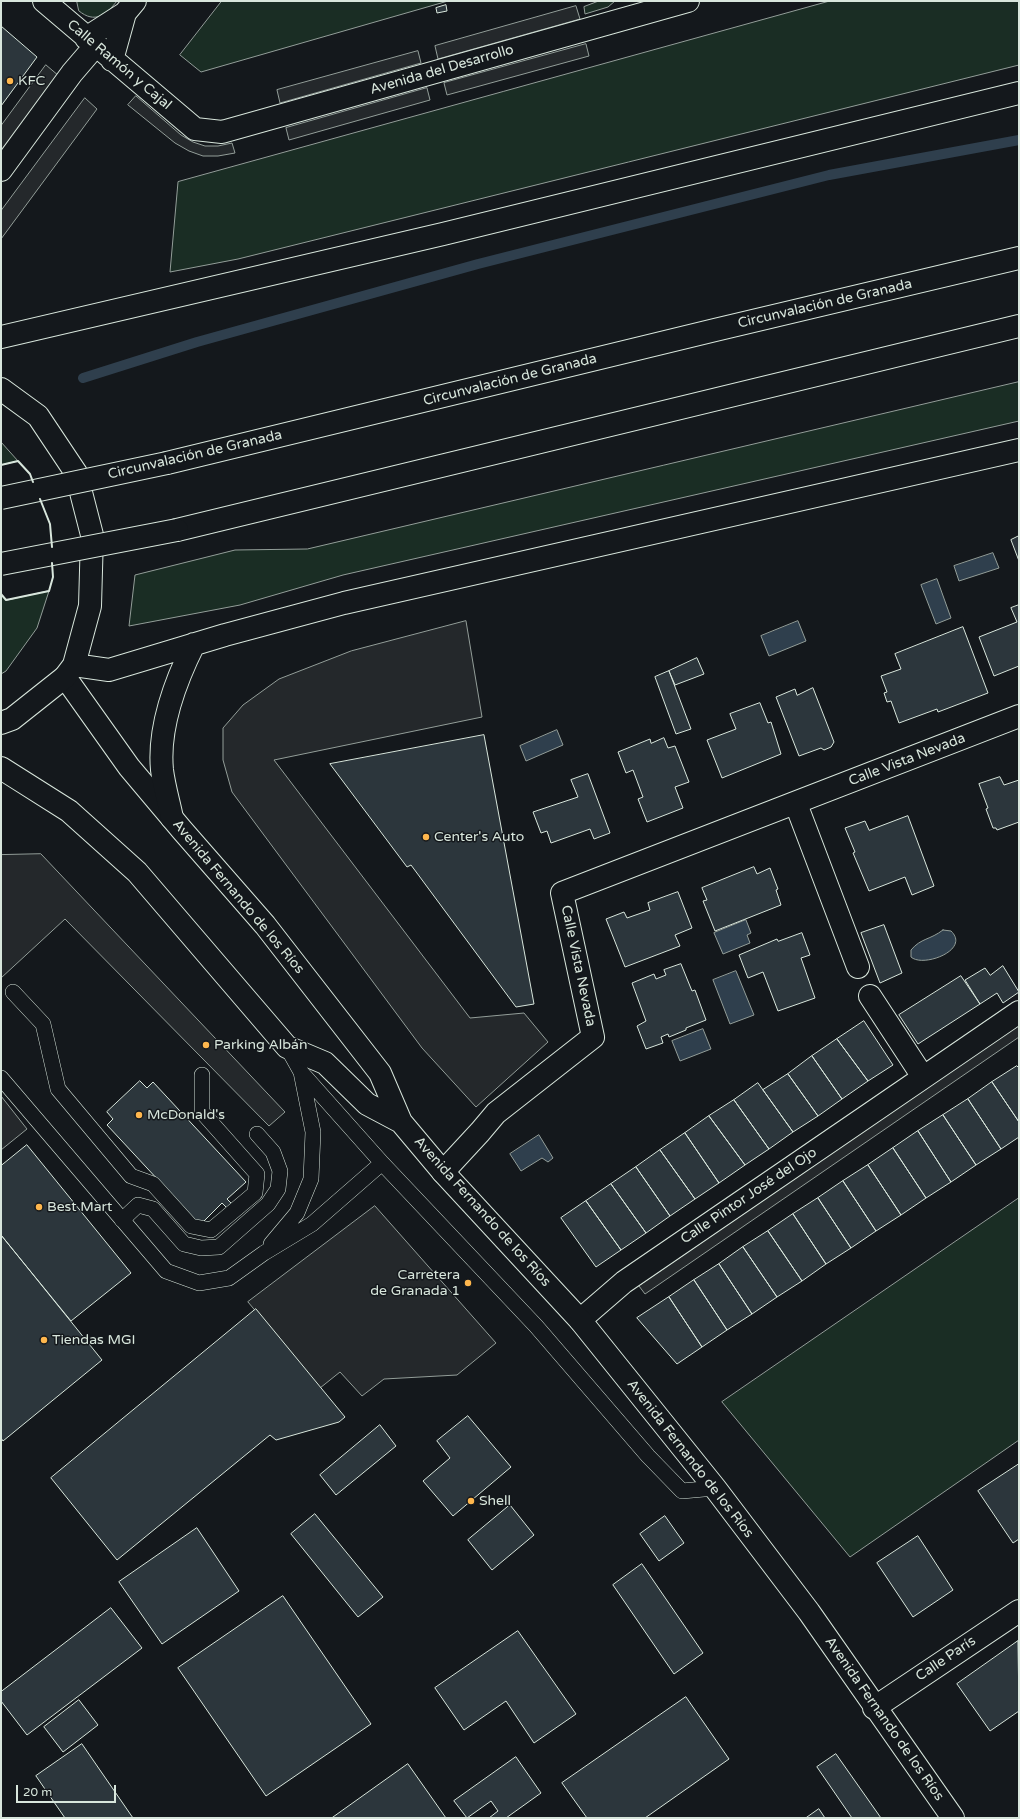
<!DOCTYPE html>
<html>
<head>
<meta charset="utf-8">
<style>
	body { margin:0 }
	#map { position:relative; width:1020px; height:1819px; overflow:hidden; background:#14181c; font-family:"Varela Round",sans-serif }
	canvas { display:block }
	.frame { position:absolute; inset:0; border:2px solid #d8e6dc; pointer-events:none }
	.scale { position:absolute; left:16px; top:1785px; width:100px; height:18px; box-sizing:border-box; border:2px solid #d8e6dc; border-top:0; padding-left:5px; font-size:12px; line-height:14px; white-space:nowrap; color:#d8e6dc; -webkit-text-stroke:3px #14181c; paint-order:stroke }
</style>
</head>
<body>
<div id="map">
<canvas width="1020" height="1819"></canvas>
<div class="frame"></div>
<div class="scale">20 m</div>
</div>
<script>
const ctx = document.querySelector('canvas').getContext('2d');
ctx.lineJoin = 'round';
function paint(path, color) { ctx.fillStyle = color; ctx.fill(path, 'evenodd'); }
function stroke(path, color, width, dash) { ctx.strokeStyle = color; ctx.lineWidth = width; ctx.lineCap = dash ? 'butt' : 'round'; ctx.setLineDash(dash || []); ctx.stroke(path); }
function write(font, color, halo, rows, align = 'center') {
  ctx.font = font + ' "Varela Round",sans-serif'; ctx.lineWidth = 3; ctx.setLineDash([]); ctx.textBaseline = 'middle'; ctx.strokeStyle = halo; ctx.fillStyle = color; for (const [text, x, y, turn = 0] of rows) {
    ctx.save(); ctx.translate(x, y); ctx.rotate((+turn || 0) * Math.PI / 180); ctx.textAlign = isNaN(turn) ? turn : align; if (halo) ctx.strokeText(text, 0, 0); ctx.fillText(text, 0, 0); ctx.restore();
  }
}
const green = new Path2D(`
	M77,1H117C106,15 95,24 79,11Z
	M222,1H448L201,72L180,55Z
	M599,1H615L608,7L585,14L584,7Z
	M830,1H1019V65L238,259L170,272L178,182Z
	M1019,382V421L343,575L240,605L129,626L135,575L235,550L307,549Z
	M1,442L18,461L1,465Z
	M49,591L37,628L6,671L1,674V594L6,600Z
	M1019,1198V1440L850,1557L722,1402Z`);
paint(green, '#1a2d24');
stroke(green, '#939e99', 1);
const parking = new Path2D(`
	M576,6L580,19L438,59L435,46Z
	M586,44L589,56L447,95L444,83Z
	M418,51L421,63L280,103L277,90Z
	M46,65L59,76L1,154V126Z
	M427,88L430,100L289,140L286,128Z
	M136,96L181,135L193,142L205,146H218L232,143L235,153L218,156H203L189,151L175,143L128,105Z
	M85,98L97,109L1,239V211Z
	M466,621L482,717L274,760L470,1018L524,1013L548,1042L476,1107L422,1048L232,792L223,760V728L243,705L279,679L351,651Z
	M41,854L285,1112L269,1126L65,919L1,978V855Z
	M1019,1025V1037L645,1294L639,1286Z
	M1,1096L27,1129L1,1150Z
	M375,1206L496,1343L457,1375L384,1379L362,1396L340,1372L320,1388L248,1302Z`);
paint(parking, '#24282b');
stroke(parking, '#939e99', 1);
const water = new Path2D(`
	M993,553L999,568L959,581L954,566Z
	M937,579L951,618L936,624L921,585Z
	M798,621L806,641L769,656L761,636Z
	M557,730L563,745L526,761L520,746Z
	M746,920L751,933L747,935L750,943L723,954L714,933Z
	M943,930L951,931C971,950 923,968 911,957V950C921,938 930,940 943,930Z
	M736,971L754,1015L730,1024L713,980Z
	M703,1029L711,1049L680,1061L672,1041Z
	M539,1135L553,1158L548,1162L542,1158L521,1171L510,1154Z`);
paint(water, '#2f3f4d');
stroke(water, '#939e99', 1);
stroke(new Path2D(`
	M83,378L197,342L478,264L829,175L1019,140`), '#2f3f4d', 10);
const building = new Path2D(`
	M446,5L447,11L437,13L436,8Z
	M1,26L37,57L1,106Z
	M1019,536V561L1011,540Z
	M1019,605V666L994,676L979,637L1017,622L1011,608Z
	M963,627L988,693L938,712L937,709L899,723L891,701L887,702L884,693L887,692L881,676L901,669L895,654Z
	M697,658L704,674L675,685L669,671Z
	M669,671L691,729L676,734L655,677Z
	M813,688L834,742L831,747L824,750L821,748L799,756L776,697L795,689L797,695Z
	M760,703L768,723L771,722L781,754L722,778L707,740L736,729L730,714Z
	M484,735L534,1004L516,1007L411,865L407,867L330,764Z
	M664,738L668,748L675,746L689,782L675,787L683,808L647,822L638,799L643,797L633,770L626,773L618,752L650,739L651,743Z
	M588,774L610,833L594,839L590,829L551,843L547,831L541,833L533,812L578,797L571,780Z
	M1000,777L1004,785L1019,780V822L997,830L996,828H993L986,809L988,808L979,784Z
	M908,816L934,886L912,895L905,877L869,891L853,853L855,852L845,828L865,821L869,830Z
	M754,867L757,874L770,868L778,889L776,890L781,905L715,931L703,901L707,900L702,888Z
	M678,892L692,928L675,935L680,946L625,967L606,919L624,912L627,918L650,910L648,903Z
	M884,925L902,973L880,983L861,933Z
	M802,933L810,955L801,958L815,998L778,1011L763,972L748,978L739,955L777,939L778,941Z
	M681,964L692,991L695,990L706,1020L686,1028V1030L669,1037L668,1034L661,1037L663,1043L646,1049L637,1026L646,1021L632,983L654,974L656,979L666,975L664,970Z
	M1003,966L1019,992L1003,1003L997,993L980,1004L965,980L985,968L990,975Z
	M961,976L980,1004L918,1044L899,1015Z
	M864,1021L893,1065L868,1081L837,1039Z
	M837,1039L868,1081L842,1099L812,1056Z
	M812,1056L842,1099L818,1116L788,1074Z
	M1017,1066L1019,1068V1122L992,1082Z
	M788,1074L818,1116L793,1132L763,1090Z
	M140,1081L147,1088L153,1082L246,1182L227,1199L233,1205L228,1209L222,1203L200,1225L107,1125L113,1119L107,1112Z
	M992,1082L1019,1122V1137L1001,1149L968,1099Z
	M758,1083L793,1132L769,1149L734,1100Z
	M968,1099L1001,1149L976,1165L943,1115Z
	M734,1100L769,1149L745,1165L709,1116Z
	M943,1115L976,1165L951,1182L918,1131Z
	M709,1116L745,1165L719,1183L685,1133Z
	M918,1131L951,1182L926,1198L893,1148Z
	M685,1133L719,1183L695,1199L660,1150Z
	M27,1145L131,1273L71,1321L1,1235V1166Z
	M893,1148L926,1198L901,1215L868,1165Z
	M660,1150L695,1199L670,1216L636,1167Z
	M868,1165L901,1215L876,1231L843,1181Z
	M636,1167L670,1216L646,1233L611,1184Z
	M843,1181L876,1231L851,1248L818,1198Z
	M611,1184L646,1233L621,1250L586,1201Z
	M818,1198L851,1248L826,1264L793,1214Z
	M586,1201L621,1250L596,1267L561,1218Z
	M793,1214L826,1264L802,1281L768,1231Z
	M768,1231L802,1281L777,1297L743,1247Z
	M1,1235L102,1360L3,1441L1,1438Z
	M743,1247L777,1297L752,1314L719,1264Z
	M719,1264L752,1314L727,1330L694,1280Z
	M694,1280L727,1330L702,1347L669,1297Z
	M669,1297L702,1347L677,1364L637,1318Z
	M256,1309L345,1417L339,1422L276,1440L270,1435L117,1560L51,1478Z
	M468,1416L511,1467L453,1516L423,1481L450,1458L437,1441Z
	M380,1425L396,1446L336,1495L320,1475Z
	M1019,1464V1539L1013,1543L978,1491Z
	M510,1505L534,1535L492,1570L468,1540Z
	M315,1514L383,1597L358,1617L291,1534Z
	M665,1516L684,1543L659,1561L640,1534Z
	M197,1528L239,1591L162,1644L119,1582Z
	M918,1536L953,1590L913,1617L877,1563Z
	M642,1564L703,1653L674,1674L613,1585Z
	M283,1596L371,1724L266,1796L178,1668Z
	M111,1608L142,1648L27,1735L1,1701V1692Z
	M518,1631L576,1714L534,1743L506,1701L464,1730L435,1688Z
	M1018,1641L1019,1711L990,1731L957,1684Z
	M686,1697L729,1759L645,1818H587L562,1783Z
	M79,1700L98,1725L63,1752L44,1727Z
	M82,1744L133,1818H65L36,1776Z
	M836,1754L881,1818H852L817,1767Z
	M516,1757L541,1793L506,1818H489L498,1811L491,1801L467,1818L454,1801Z
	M408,1764L446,1818H332Z
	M819,1809L825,1818H806Z`);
paint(building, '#2c363c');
stroke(building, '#d8e6dc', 1);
const lane = new Path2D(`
	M13,992L43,1024L58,1089L131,1176L153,1184L191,1226L211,1230L255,1193L257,1174L202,1112V1075
	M301,1072L382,1163L536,1326L648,1456L682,1491L715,1488
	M1,1078L166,1271L199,1283L229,1278L264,1253L312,1224L382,1163
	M122,1220L138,1205L153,1209L184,1244L201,1248L219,1247L268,1204L278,1189L280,1171L273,1152L257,1134
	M271,1244L297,1213L311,1179L313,1132L301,1072L287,1047`);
const street = new Path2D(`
	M44,1L195,129L222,132L688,1
	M86,38L125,13L135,1
	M112,60L125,13
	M1,170L72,73L96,45
	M796,804L858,967
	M870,996L923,1077
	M443,1172L480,1132L496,1113L593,1037L562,893L1019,716
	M580,1320L624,1282L1019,1012`);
const secondary = new Path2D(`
	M65,677L129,767L182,830L265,925L380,1073L401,1122L443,1172L580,1320L715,1488L809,1612L953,1818
	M1,768L69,811L137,872L287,1047L325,1063L367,1104L401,1122
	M874,1708L1019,1611`);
const primary = new Path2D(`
	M1,337L443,234L1019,93
	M1,389L38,416L76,473L92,535L90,606L74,665L65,677L12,719L1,723
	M74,665L109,670L225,635L344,603L1019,450
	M172,818C169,803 164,786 162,770C158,728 175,682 194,644`);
const highway = new Path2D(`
	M167,463L715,330L1019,258
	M177,530L1019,326`);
stroke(lane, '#d8e6dc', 16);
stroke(street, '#d8e6dc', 24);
stroke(secondary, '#d8e6dc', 24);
stroke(primary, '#d8e6dc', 24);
stroke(highway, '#d8e6dc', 24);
stroke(lane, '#14181c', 15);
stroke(street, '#14181c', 22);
stroke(secondary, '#14181c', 22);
stroke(primary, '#14181c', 22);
stroke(highway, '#14181c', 22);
const highwayBridge = new Path2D(`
	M1,498L167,463
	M1,564L177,530`);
stroke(highwayBridge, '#d8e6dc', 24, []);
stroke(highwayBridge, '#14181c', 22);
stroke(new Path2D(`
	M445,1H448`), '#d8e6dc', 1, [5, 2]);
stroke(new Path2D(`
	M1,465L18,461L30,474L33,482
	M40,499L50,524L52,547
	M1,594L6,600L49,591L53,577L52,563`), '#d8e6dc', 2);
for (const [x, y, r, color] of [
	[10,81,4,"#ffb74d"],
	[426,837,4,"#ffb74d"],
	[206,1045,4,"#ffb74d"],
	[139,1115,4,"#ffb74d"],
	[39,1207,4,"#ffb74d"],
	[468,1283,4,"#ffb74d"],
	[44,1340,4,"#ffb74d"],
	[471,1501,4,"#ffb74d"]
]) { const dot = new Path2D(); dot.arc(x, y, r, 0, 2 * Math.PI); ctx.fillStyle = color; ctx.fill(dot); stroke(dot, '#14181c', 1.5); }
write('14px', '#d8e6dc', '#14181c', [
	["Calle Ramón y Cajal",119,65,40],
	["Avenida del Desarrollo",442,70,-16],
	["Circunvalación de Granada",825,304,-13],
	["Circunvalación de Granada",510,380,-14],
	["Circunvalación de Granada",195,455,-13],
	["Calle Vista Nevada",907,760,-21],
	["Avenida Fernando de los Ríos",238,897,50],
	["Calle Vista Nevada",578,966,78],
	["Calle Pintor José del Ojo",749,1196,-34],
	["Avenida Fernando de los Ríos",482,1212,48],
	["Avenida Fernando de los Ríos",690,1459,52],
	["Calle París",946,1659,-34],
	["Avenida Fernando de los Ríos",884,1719,55]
]);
write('14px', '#d8e6dc', '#14181c', [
	["KFC",18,81],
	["Center's Auto",434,837],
	["Parking Albán",214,1045],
	["McDonald's",147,1115],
	["Best Mart",47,1207],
	["Carretera",460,1275,"right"],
	["de Granada 1",460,1291,"right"],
	["Tiendas MGI",52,1340],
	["Shell",479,1501]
], 'left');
</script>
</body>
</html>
